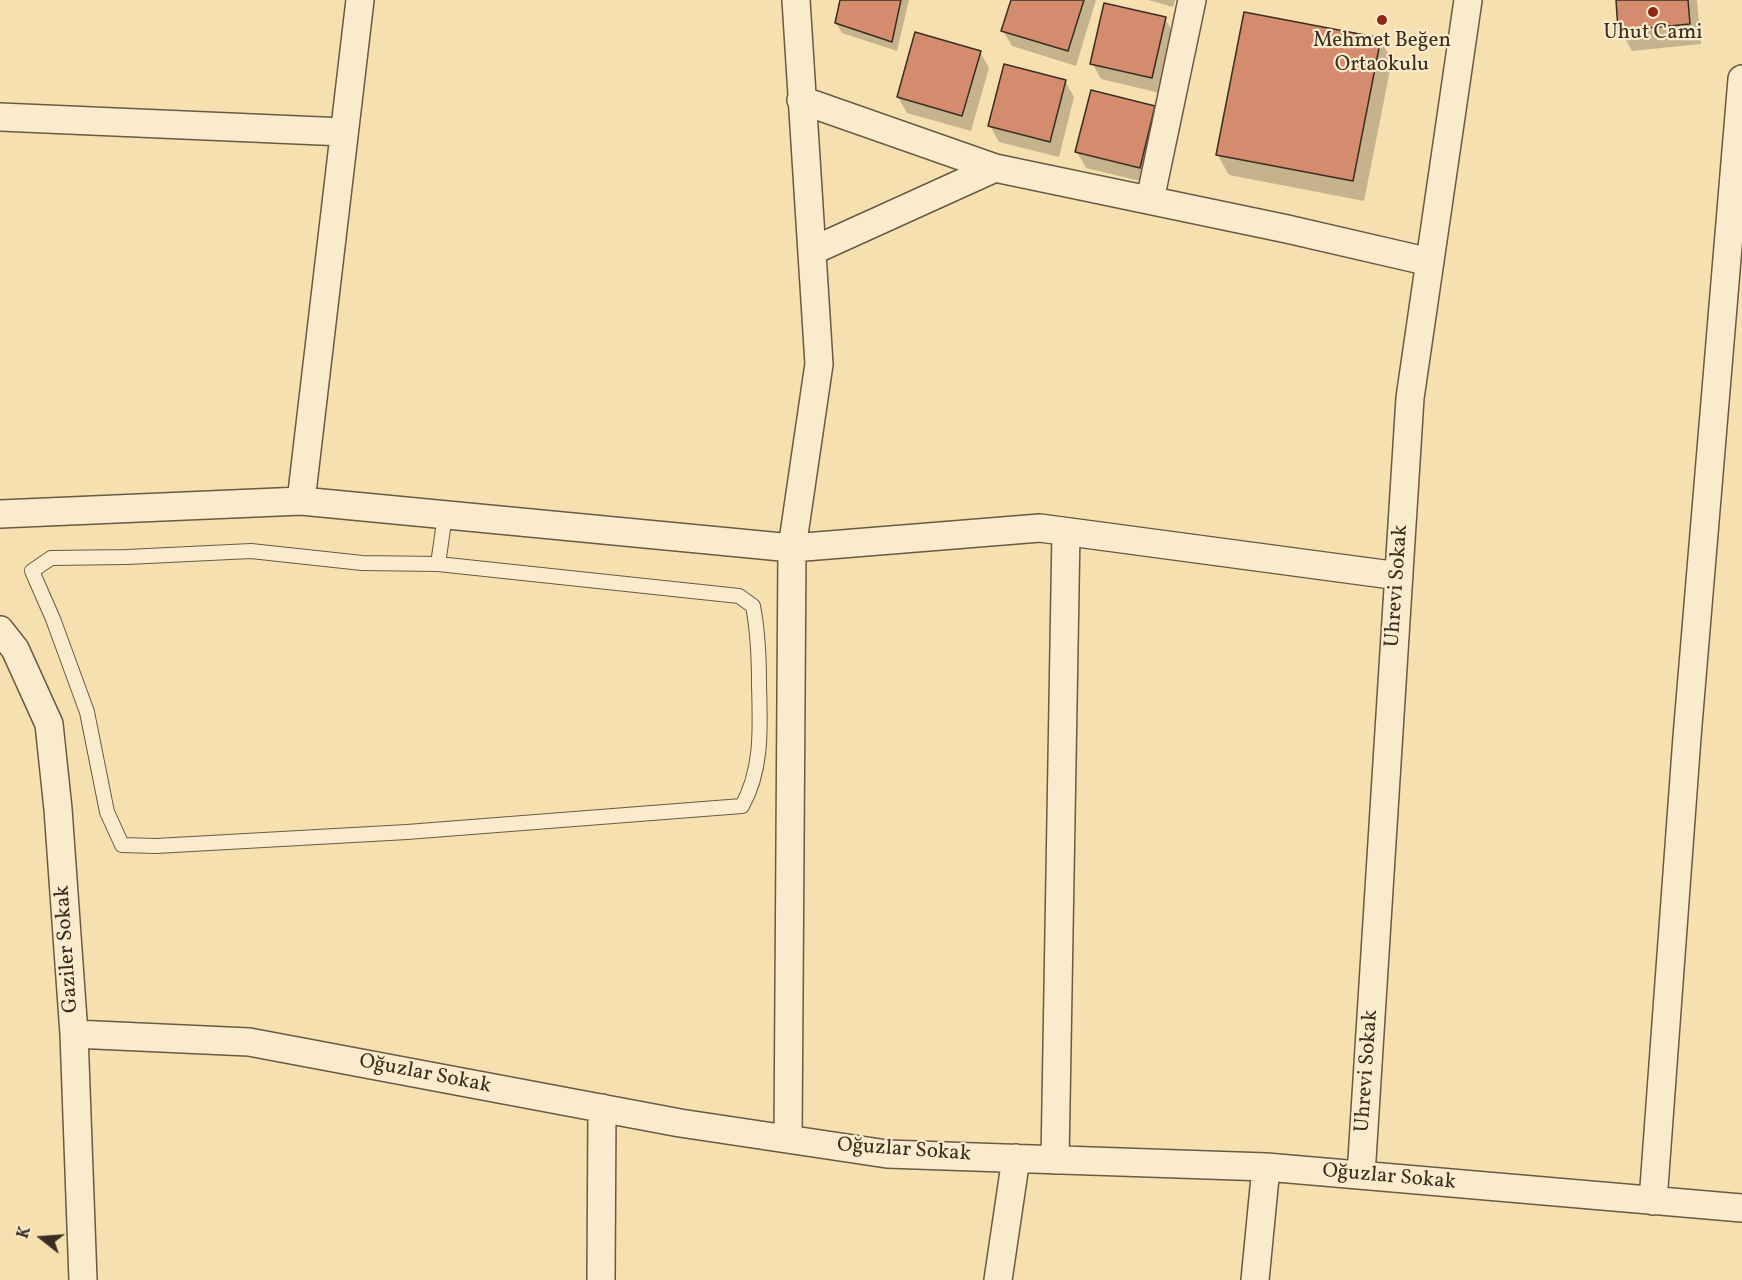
<!DOCTYPE html>
<html>
<head>
<meta charset="utf-8">
<style>
	body { margin:0 }
	#map { position:relative; width:1742px; height:1280px; overflow:hidden; background:#f6e0af; font-family:Vollkorn,serif }
	canvas { display:block }
	.north { position:absolute; left:12px; top:1208px; width:60px; height:60px; -webkit-text-stroke:4px #f9ebcb; paint-order:stroke; rotate:287deg; font-size:16px; font-weight:700; line-height:24px; text-align:center; color:#392e21 }
	.north::after { content:''; display:block; margin:auto; width:21px; height:27px; background:#392e21; clip-path:polygon(50% 0,100% 100%,50% 72%,0 100%) }
</style>
</head>
<body>
<div id="map">
<canvas width="1742" height="1280"></canvas>
<div class="north">K</div>
</div>
<script>
const ctx = document.querySelector('canvas').getContext('2d');
ctx.lineJoin = 'round';
function paint(path, color) { ctx.fillStyle = color; ctx.fill(path, 'evenodd'); }
function stroke(path, color, width, dash) { ctx.strokeStyle = color; ctx.lineWidth = width; ctx.lineCap = dash ? 'butt' : 'round'; ctx.setLineDash(dash || []); ctx.stroke(path); }
function write(font, color, halo, rows, align = 'center') {
  ctx.font = font + ' Vollkorn,serif'; ctx.lineWidth = 4.5; ctx.setLineDash([]); ctx.textBaseline = 'middle'; ctx.strokeStyle = halo; ctx.fillStyle = color; for (const [text, x, y, turn = 0] of rows) {
    ctx.save(); ctx.translate(x, y); ctx.rotate((+turn || 0) * Math.PI / 180); ctx.textAlign = isNaN(turn) ? turn : align; if (halo) ctx.strokeText(text, 0, 0); ctx.fillText(text, 0, 0); ctx.restore();
  }
}
paint(new Path2D(`
	M842,0H909L897,51L842,33L836,23Z
	M1013,0H1096L1076,66L1012,46L1003,31Z
	M1148,0H1175L1173,7Z
	M1617,0H1697L1701,44L1632,51L1620,30Z
	M1165,19L1174,34L1160,93L1101,79L1092,63Z
	M1380,40L1392,60L1364,201L1229,175L1217,154Z
	M980,52L989,68L971,131L907,113L898,97Z
	M1065,81L1074,97L1059,157L999,142L990,126Z
	M1154,107L1163,123L1148,183L1086,168L1077,152Z`), '#0003');
const building = new Path2D(`
	M840,0H901L892,42L835,23Z
	M1011,0H1084L1068,51L1001,31Z
	M1616,0H1688L1690,24L1618,31Z
	M1104,3L1166,17L1152,78L1090,64Z
	M1244,12L1381,38L1353,181L1216,155Z
	M915,32L981,51L962,116L897,97Z
	M1004,64L1066,80L1050,142L988,126Z
	M1091,90L1155,106L1140,168L1075,152Z`);
paint(building, '#d48b6e');
stroke(building, '#392e21', 1.5);
const lane = new Path2D(`
	M438,564L739,596L753,606C758,632 759,658 759,684C760,726 763,769 742,806L407,832L156,846L122,845L107,812L87,712L53,619L32,571L51,558L127,557L251,551L362,563L438,564L445,515`);
const street = new Path2D(`
	M801,100L995,168L1287,229L1430,262
	M0,117L344,132
	M1150,200L1192,0
	M812,251L995,168
	M301,501L792,548L819,364L796,0
	M0,514L301,501L360,0
	M0,630L15,649L49,724L58,809L74,1034L83,1280
	M74,1034L249,1042L680,1123L887,1154L1266,1167L1742,1208
	M788,1139L792,548L1040,528L1399,576
	M1055,1160L1066,532
	M1361,1175L1410,398L1468,0
	M1653,1201L1687,737L1742,79
	M601,1280L602,1108
	M998,1280L1016,1158
	M1255,1280L1266,1167`);
stroke(lane, '#685a44', 16);
stroke(street, '#685a44', 30);
stroke(lane, '#f9ebcb', 14);
stroke(street, '#f9ebcb', 27);
for (const [x, y, r, color] of [
	[1653,12,6,"#8f2418"],
	[1382,20,6,"#8f2418"]
]) { const dot = new Path2D(); dot.arc(x, y, r, 0, 2 * Math.PI); ctx.fillStyle = color; ctx.fill(dot); stroke(dot, '#f9ebcb', 2); }
write('21px', '#392e21', '#f9ebcb', [
	["Uhut Cami",1653,34],
	["Mehmet Beğen",1382,42],
	["Ortaokulu",1382,66]
]);
write('21px', '#392e21', '#f9ebcb', [
	["Uhrevi Sokak",1398,586,-86],
	["Gaziler Sokak",68,949,-94],
	["Uhrevi Sokak",1368,1071,-86],
	["Oğuzlar Sokak",425,1075,11],
	["Oğuzlar Sokak",904,1151,4],
	["Oğuzlar Sokak",1389,1178,5]
]);
</script>
</body>
</html>
